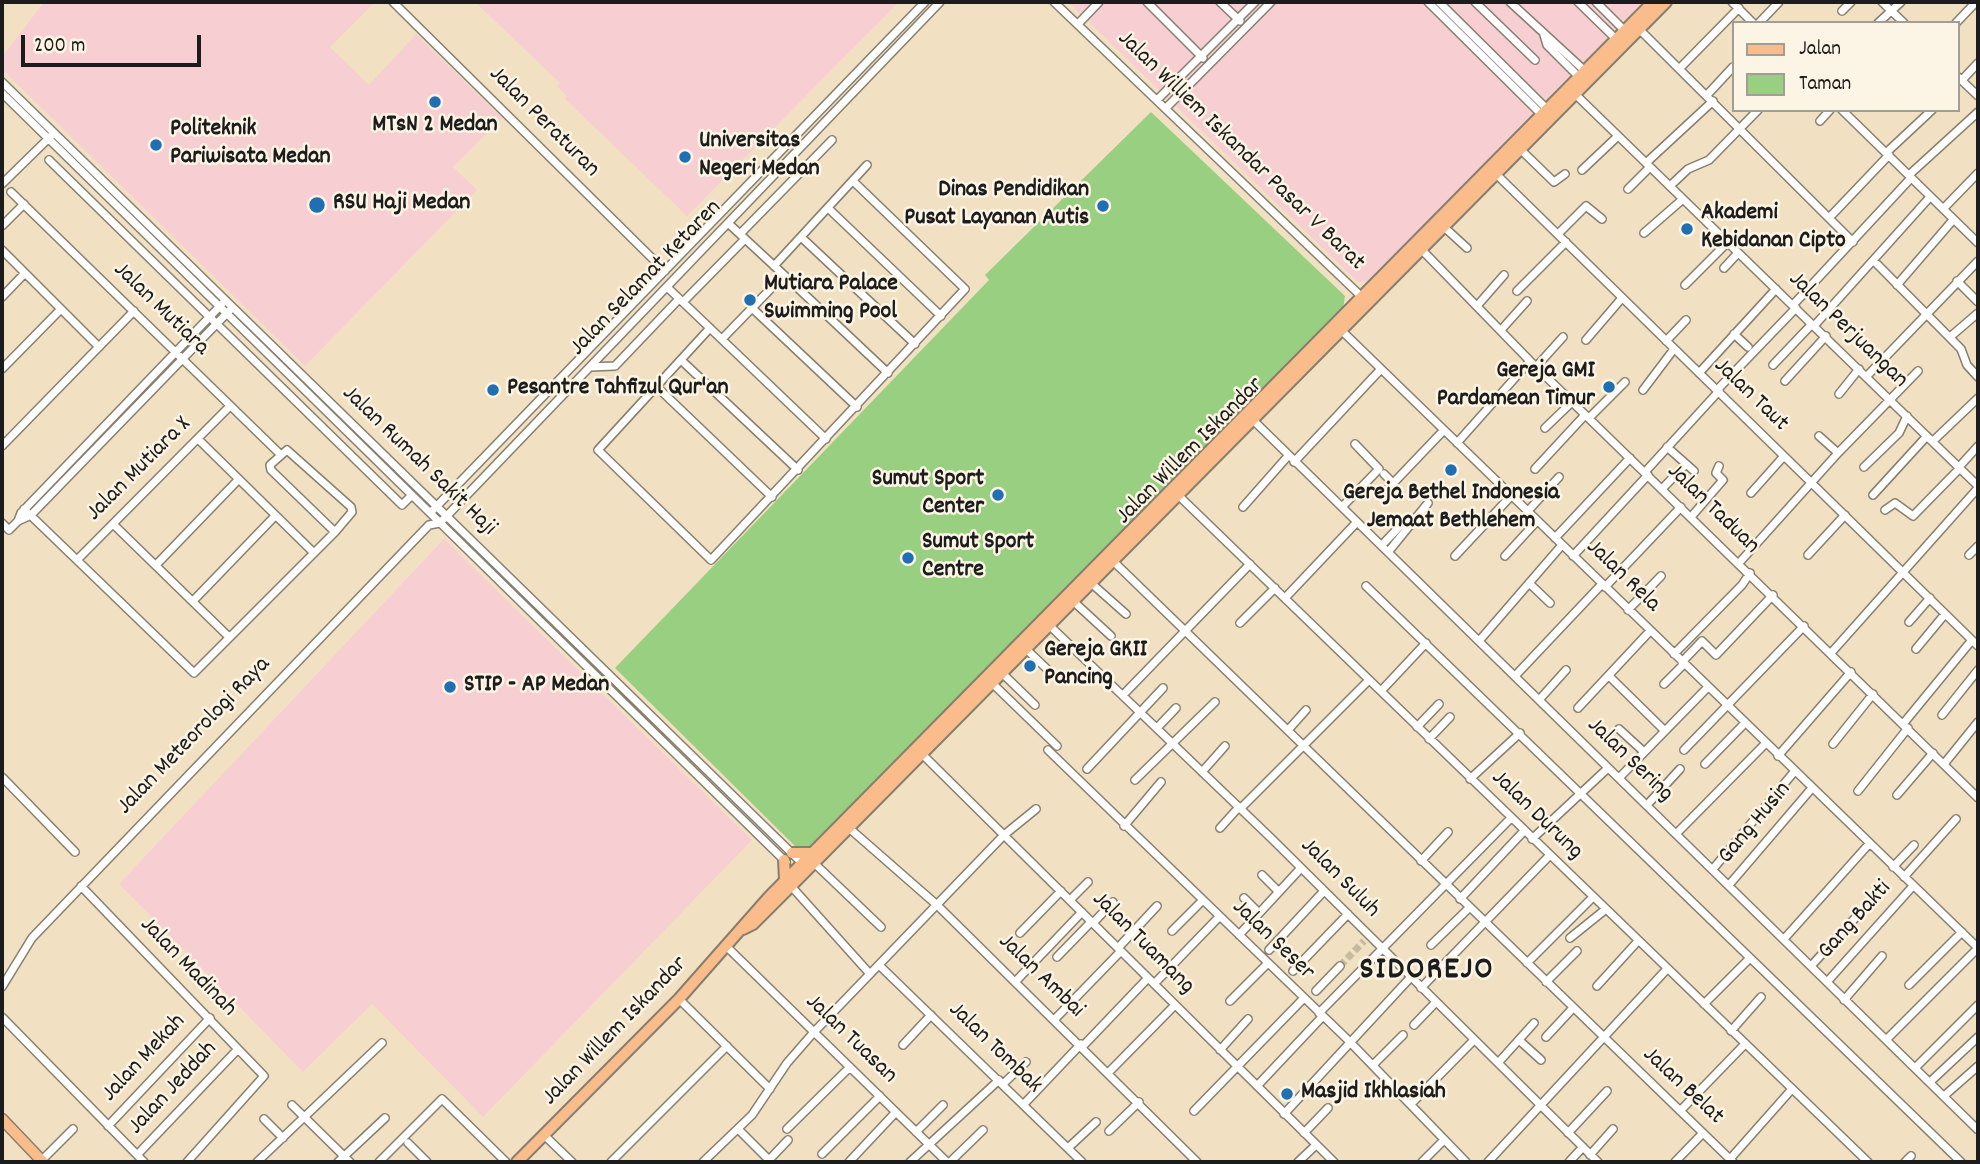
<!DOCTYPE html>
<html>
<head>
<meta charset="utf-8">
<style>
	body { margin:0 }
	#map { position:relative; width:1980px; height:1164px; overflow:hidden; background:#f1e1c2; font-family:Dekko,sans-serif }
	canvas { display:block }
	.frame { position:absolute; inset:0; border:4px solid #1c1c1c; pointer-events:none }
	.legend { position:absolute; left:1732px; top:21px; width:228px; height:91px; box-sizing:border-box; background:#fcf5e5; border:2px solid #a29e95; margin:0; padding:9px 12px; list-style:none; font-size:21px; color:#1c1c1c }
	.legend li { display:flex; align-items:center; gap:14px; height:35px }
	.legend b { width:35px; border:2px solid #a29e95 }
	.scale { position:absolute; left:21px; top:35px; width:180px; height:32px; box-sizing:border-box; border:4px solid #1c1c1c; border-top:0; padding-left:9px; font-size:21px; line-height:24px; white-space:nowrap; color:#1c1c1c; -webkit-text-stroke:5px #fcf5e5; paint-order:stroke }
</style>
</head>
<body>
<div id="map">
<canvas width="1980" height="1164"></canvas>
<div class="frame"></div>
<ul class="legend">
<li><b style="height:9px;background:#f9bc8a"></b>Jalan</li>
<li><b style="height:19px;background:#98cf81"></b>Taman</li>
</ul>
<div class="scale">200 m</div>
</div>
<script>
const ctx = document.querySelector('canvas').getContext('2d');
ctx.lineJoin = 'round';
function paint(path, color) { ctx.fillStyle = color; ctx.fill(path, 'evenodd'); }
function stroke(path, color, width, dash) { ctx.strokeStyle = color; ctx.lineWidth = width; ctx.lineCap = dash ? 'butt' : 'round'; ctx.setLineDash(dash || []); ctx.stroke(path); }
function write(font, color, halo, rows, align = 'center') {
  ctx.font = font + ' Dekko,sans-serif'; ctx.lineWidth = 5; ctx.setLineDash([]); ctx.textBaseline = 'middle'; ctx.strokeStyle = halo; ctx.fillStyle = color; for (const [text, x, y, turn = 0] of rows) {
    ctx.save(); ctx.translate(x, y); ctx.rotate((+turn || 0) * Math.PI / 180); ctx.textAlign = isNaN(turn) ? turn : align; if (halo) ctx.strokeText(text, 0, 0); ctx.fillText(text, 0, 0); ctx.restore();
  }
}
paint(new Path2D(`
	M44,2H375L330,47L369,85L416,34L502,118L453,167L477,190L305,366L2,69V57Z
	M475,2H899L687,216L565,99L567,96L557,86L560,83Z
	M1068,2H1642L1372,281L1358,282Z
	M444,539L752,840L483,1117L372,1004L303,1072L119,884Z`), '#f7cfd2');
paint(new Path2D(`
	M1151,112L1345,296L1343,309L807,849L799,850L615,668L989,280L985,275Z`), '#98cf81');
stroke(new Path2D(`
	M1340,966L1364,941`), '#c6baa1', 7, [7, 3.5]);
const minor = new Path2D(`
	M393,2L665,271
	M1054,2L1364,299
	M1147,2L1203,58
	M1220,2L1240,21
	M1428,2L1544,117
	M1439,2L1550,112
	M1475,2L1535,60
	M1510,2L1585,71
	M1578,2L1616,39
	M1596,2L1625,31
	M1732,2L1753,23
	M1882,2L1904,23
	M1842,11L1851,2
	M1759,23L1779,2
	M1878,23L1901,2
	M1956,23L1976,2
	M1078,24L1099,2
	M1639,29L1853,242
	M1544,35L1547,45L1579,77
	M1680,68L1739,8
	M1957,76L1978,96
	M1962,80L1978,63
	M2,82L805,866
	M1572,91L1978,486
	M2,93L786,862
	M1707,95L1733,67
	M1157,100L1255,2
	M1166,108L1271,2
	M1842,110L1978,243
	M1820,121L1830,110
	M1520,149L1554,182L1565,174
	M1887,152L1932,110
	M49,160L402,505L412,495
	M1646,163L1713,101
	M1582,170L1618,136
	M1496,174L1978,646
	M1909,175L1978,112
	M2,184L51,136
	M1670,186L1688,169L1709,160L1758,110
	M1628,189L1650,167
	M11,192L281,455
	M828,208L941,316
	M1943,209L1978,173
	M1829,218L1889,155
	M2,226L24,204
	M1444,227L1467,248
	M1644,233L1683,199
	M740,234L832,140
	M1558,234L1586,206L1602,219
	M801,237L915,344
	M1421,249L1530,361L1978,798
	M2,250L99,347
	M1874,261L1961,349L1967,365L1978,377
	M774,266L867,165
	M1724,268L1738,253
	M784,275L888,373
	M1957,281L1978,302
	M1685,285L1728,242
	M1897,285L1953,220
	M667,287L826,439
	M1517,291L1566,242
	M2,297L25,273
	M683,302L745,239
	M1793,305L1911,178
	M1477,306L1504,275
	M752,308L857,407
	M1814,326L1930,197
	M710,328L598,450L711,560L965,289L853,181
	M1341,330L1978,948
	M1501,330L1527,301
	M1734,334L1748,347
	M1950,337L1978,313
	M722,339L784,275L728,223
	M1586,340L1622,298
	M1666,341L1686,320
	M681,360L798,470
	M1773,365L1812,324
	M590,367L615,366L679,299
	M1536,367L1563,337
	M2,369L61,309
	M1699,373L1776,289
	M1867,376L1978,261
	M1785,381L1826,336
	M656,386L772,497
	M1643,390L1674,349
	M1717,390L1796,308
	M1839,394L1859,369
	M1589,418L1625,382
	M1253,420L1978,1130
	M1545,428L1572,402
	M1819,436L1838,453
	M198,439L314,553
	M1933,441L1978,398
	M1457,443L1530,361
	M2,446L134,311
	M1667,447L1694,471
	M1294,462L1381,369
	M1864,467L1899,433L1907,416
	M1959,467L1978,446
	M1535,469L1585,415
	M1645,472L1719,391
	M1384,474L1393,483
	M1662,489L1686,464
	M1751,493L1784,456
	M1178,495L1868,1162
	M1873,495L1927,436
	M1381,496L1444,430
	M1243,507L1288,456
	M1342,507L1379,469L1355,444
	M24,509L194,673L335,532L352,512L351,507L287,450L270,465L271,470L335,532
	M433,510L925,2
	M1885,510L1895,503L1913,516L1960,468
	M1527,512L1559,477
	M1691,517L1723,480L1716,473L1719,466
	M18,521L31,515L230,310
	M2,523L9,530L18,521L21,513L222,304
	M113,524L229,637
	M1555,538L1630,458
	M1382,545L1401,525
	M1389,551L1428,503
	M1808,555L1845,515
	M1969,555L1978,546
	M1455,556L1511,496
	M1505,556L1537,521
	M1573,556L1648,475
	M77,560L230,406
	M1113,561L1733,1162
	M1739,563L1838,453L1918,371
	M156,565L238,480
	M1091,583L1126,614
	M1529,583L1550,603
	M1366,586L1961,1162
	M1605,587L1681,507
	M1285,598L1357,522
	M193,601L275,516
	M1073,601L1111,636
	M1628,610L1661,576
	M1909,622L1930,598
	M1240,623L1275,588
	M1049,625L1271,838L1598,1162
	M1479,641L1562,545
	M1026,649L1047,669
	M1916,649L1945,614
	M1831,653L1978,488
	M1674,654L1742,585L1750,573
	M1682,662L1702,641L1716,655L1773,595
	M1002,673L1035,705
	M1515,676L1602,584
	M1609,676L1664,730
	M992,683L1057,746
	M1664,684L1684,664
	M1381,691L1426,643
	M1123,695L1250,564
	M1539,700L1566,670
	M1578,708L1650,631
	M1942,715L1978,670
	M1903,724L1972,640
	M1417,727L1439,704
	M1157,728L1176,708
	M1289,729L1306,710
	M1619,729L1643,751
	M1429,739L1450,717
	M1833,744L1873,694
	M1048,750L1349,1041L1466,1162
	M1684,750L1804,626
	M922,754L1334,1162
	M1778,756L1851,672
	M1705,764L1745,723
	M1944,764L1978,722
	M1087,769L1163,688
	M1202,772L1225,746
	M2,777L75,852
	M1619,778L1708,687
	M1470,779L1520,733
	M1135,780L1215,702
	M1858,791L1908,728
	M1897,795L1933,753
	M1647,805L1680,769
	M1240,809L1369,680
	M1124,826L1161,782
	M849,828L937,905L1197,1162
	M1220,828L1239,807
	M1677,833L1765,744
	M1532,839L1608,768
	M1421,861L1448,832
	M813,862L881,927
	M1893,867L1914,845
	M1713,869L1794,772
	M1262,875L1279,892
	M1904,877L1956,819
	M1729,885L1812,788
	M81,886L264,1076L187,1162
	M791,886L870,974
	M1244,898L1259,913
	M1460,899L1523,832
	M1070,900L1088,882
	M1093,923L1113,902
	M1172,931L1202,901
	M1020,933L1061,891
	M1239,935L1301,868
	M1570,938L1606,909
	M1784,939L1869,844
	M1431,945L1469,908
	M726,946L947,1162
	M1118,948L1157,906
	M1269,950L1324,891
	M1057,957L1091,922
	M1527,963L1593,897
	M879,965L1082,1162
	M1811,966L1857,916
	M1293,971L1348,914
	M1016,981L1082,912
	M1546,982L1577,951
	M1827,982L1913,886
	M1154,984L1219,917
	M1909,985L1962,932
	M1597,986L1638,941
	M2,987L32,938L429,525L440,523L940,2
	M1421,988L1549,856
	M1316,991L1340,966
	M679,999L770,1089
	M1844,1000L1882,956
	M1230,1001L1268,963
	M1704,1004L1750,958
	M1319,1013L1510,819
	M2,1017L144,1162
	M1055,1019L1121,951
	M1414,1025L1436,1002
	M1731,1031L1761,997
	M1546,1037L1573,1008
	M1519,1040L1541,1060
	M1886,1040L1978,948
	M903,1045L931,1015
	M1083,1046L1148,978
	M1220,1050L1248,1019
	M1498,1063L1534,1023
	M1373,1065L1403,1035
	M1915,1068L1978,1005
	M1109,1072L1175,1005
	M1930,1082L1978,1037
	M1003,1084L1026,1062
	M1257,1086L1323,1016
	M1944,1096L1978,1066
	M1024,1104L1081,1044
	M1411,1104L1474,1040
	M292,1105L350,1162
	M1194,1111L1304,998
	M1680,1111L1745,1044
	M1284,1114L1410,978
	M264,1119L283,1138
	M108,1126L210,1018
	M787,1129L850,1067
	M739,1130L771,1162
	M1109,1131L1139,1102
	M916,1132L943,1105
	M1304,1133L1328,1108
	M1568,1133L1607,1091
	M544,1135L572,1162
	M408,1143L427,1162
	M1068,1148L1096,1122
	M822,1154L880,1096
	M137,1155L238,1049
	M1590,1155L1613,1129
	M1730,1159L1792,1089
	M769,1160L788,1140
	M41,1161L73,1129
	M257,1162L382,1043
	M338,1162L385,1118
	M379,1162L442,1099L506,1162
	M611,1162L727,1046
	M703,1162L752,1115L787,1063L814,1032L1004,835L1036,809
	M849,1162L896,1112
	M910,1162L999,1080
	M950,1162L983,1130
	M1298,1162L1316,1145
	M1422,1162L1444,1140
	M1488,1162L1667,969
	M1569,1162L1583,1147
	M1675,1162L1703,1133
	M1905,1162L1911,1156`);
const major = new Path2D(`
	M2,1119L43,1162`);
const highway = new Path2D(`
	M792,853H812
	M784,860L785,880
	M743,929L753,924L791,886L1666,2
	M517,1162L679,999L769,897L1653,2`);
stroke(minor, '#867e6f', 10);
stroke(major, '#867e6f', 13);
stroke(highway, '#867e6f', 14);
stroke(minor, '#fff', 7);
stroke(major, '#f9bc8a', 10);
stroke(highway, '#f9bc8a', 10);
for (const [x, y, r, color] of [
	[435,102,7,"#1f6fb2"],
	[156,145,7,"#1f6fb2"],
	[685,157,7,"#1f6fb2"],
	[317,205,9,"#1f6fb2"],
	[1103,206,7,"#1f6fb2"],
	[1687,229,7,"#1f6fb2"],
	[750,300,7,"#1f6fb2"],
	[1609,387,7,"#1f6fb2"],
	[493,390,7,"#1f6fb2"],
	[1451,470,7,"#1f6fb2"],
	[998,495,7,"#1f6fb2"],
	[908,558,7,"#1f6fb2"],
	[1030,666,7,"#1f6fb2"],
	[450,687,7,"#1f6fb2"],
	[1287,1094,7,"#1f6fb2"]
]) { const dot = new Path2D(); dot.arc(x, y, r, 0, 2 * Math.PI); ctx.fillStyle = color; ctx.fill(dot); stroke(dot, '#fcf5e5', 2.5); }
write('24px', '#1c1c1c', '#fcf5e5', [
	["Jalan Peraturan",543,123,45],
	["Jalan Williem Iskandar Pasar V Barat",1240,152,44],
	["Jalan Selamat Ketaren",647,279,-46],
	["Jalan Mutiara",160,310,44],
	["Jalan Perjuangan",1847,331,44],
	["Jalan Taut",1750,396,44],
	["Jalan Willem Iskandar",1191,452,-45],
	["Jalan Rumah Sakit Haji",418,462,44],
	["Jalan Mutiara X",140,470,-45],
	["Jalan Taduan",1712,510,44],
	["Jalan Rela",1622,577,44],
	["Jalan Meteorologi Raya",195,737,-46],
	["Jalan Sering",1629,761,44],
	["Jalan Durung",1536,816,44],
	["Gang Husin",1756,824,-50],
	["Jalan Suluh",1339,879,45],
	["Gang Bakti",1856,921,-48],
	["Jalan Seser",1272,941,44],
	["Jalan Tuamang",1142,944,45],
	["Jalan Madinah",187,968,46],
	["Jalan Ambai",1040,977,44],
	["Jalan Willem Iskandar",616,1032,-46],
	["Jalan Tuasan",850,1040,44],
	["Jalan Tombak",994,1049,44],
	["Jalan Mekah",145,1059,-47],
	["Jalan Belat",1682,1087,43],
	["Jalan Jeddah",174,1089,-47]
]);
write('bold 24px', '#1c1c1c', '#fcf5e5', [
	["MTsN 2 Medan",435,127,"center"],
	["Politeknik",170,131],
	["Pariwisata Medan",170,159],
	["Universitas",699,143],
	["Negeri Medan",699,171],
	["Dinas Pendidikan",1089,192,"right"],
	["Pusat Layanan Autis",1089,220,"right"],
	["RSU Haji Medan",333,205],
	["Akademi",1701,215],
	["Kebidanan Cipto",1701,243],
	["Mutiara Palace",764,286],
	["Swimming Pool",764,314],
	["Gereja GMI",1595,373,"right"],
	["Pardamean Timur",1595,401,"right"],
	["Pesantre Tahfizul Qur'an",507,390],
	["Sumut Sport",984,481,"right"],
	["Center",984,509,"right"],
	["Gereja Bethel Indonesia",1451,495,"center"],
	["Jemaat Bethlehem",1451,523,"center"],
	["Sumut Sport",922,544],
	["Centre",922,572],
	["Gereja GKII",1044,652],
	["Pancing",1044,680],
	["STIP - AP Medan",464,687],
	["Masjid Ikhlasiah",1301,1094]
], 'left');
ctx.letterSpacing = '2px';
write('bold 32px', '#1c1c1c', '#fcf5e5', [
	["SIDOREJO",1427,973]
]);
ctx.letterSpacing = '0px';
</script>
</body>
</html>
